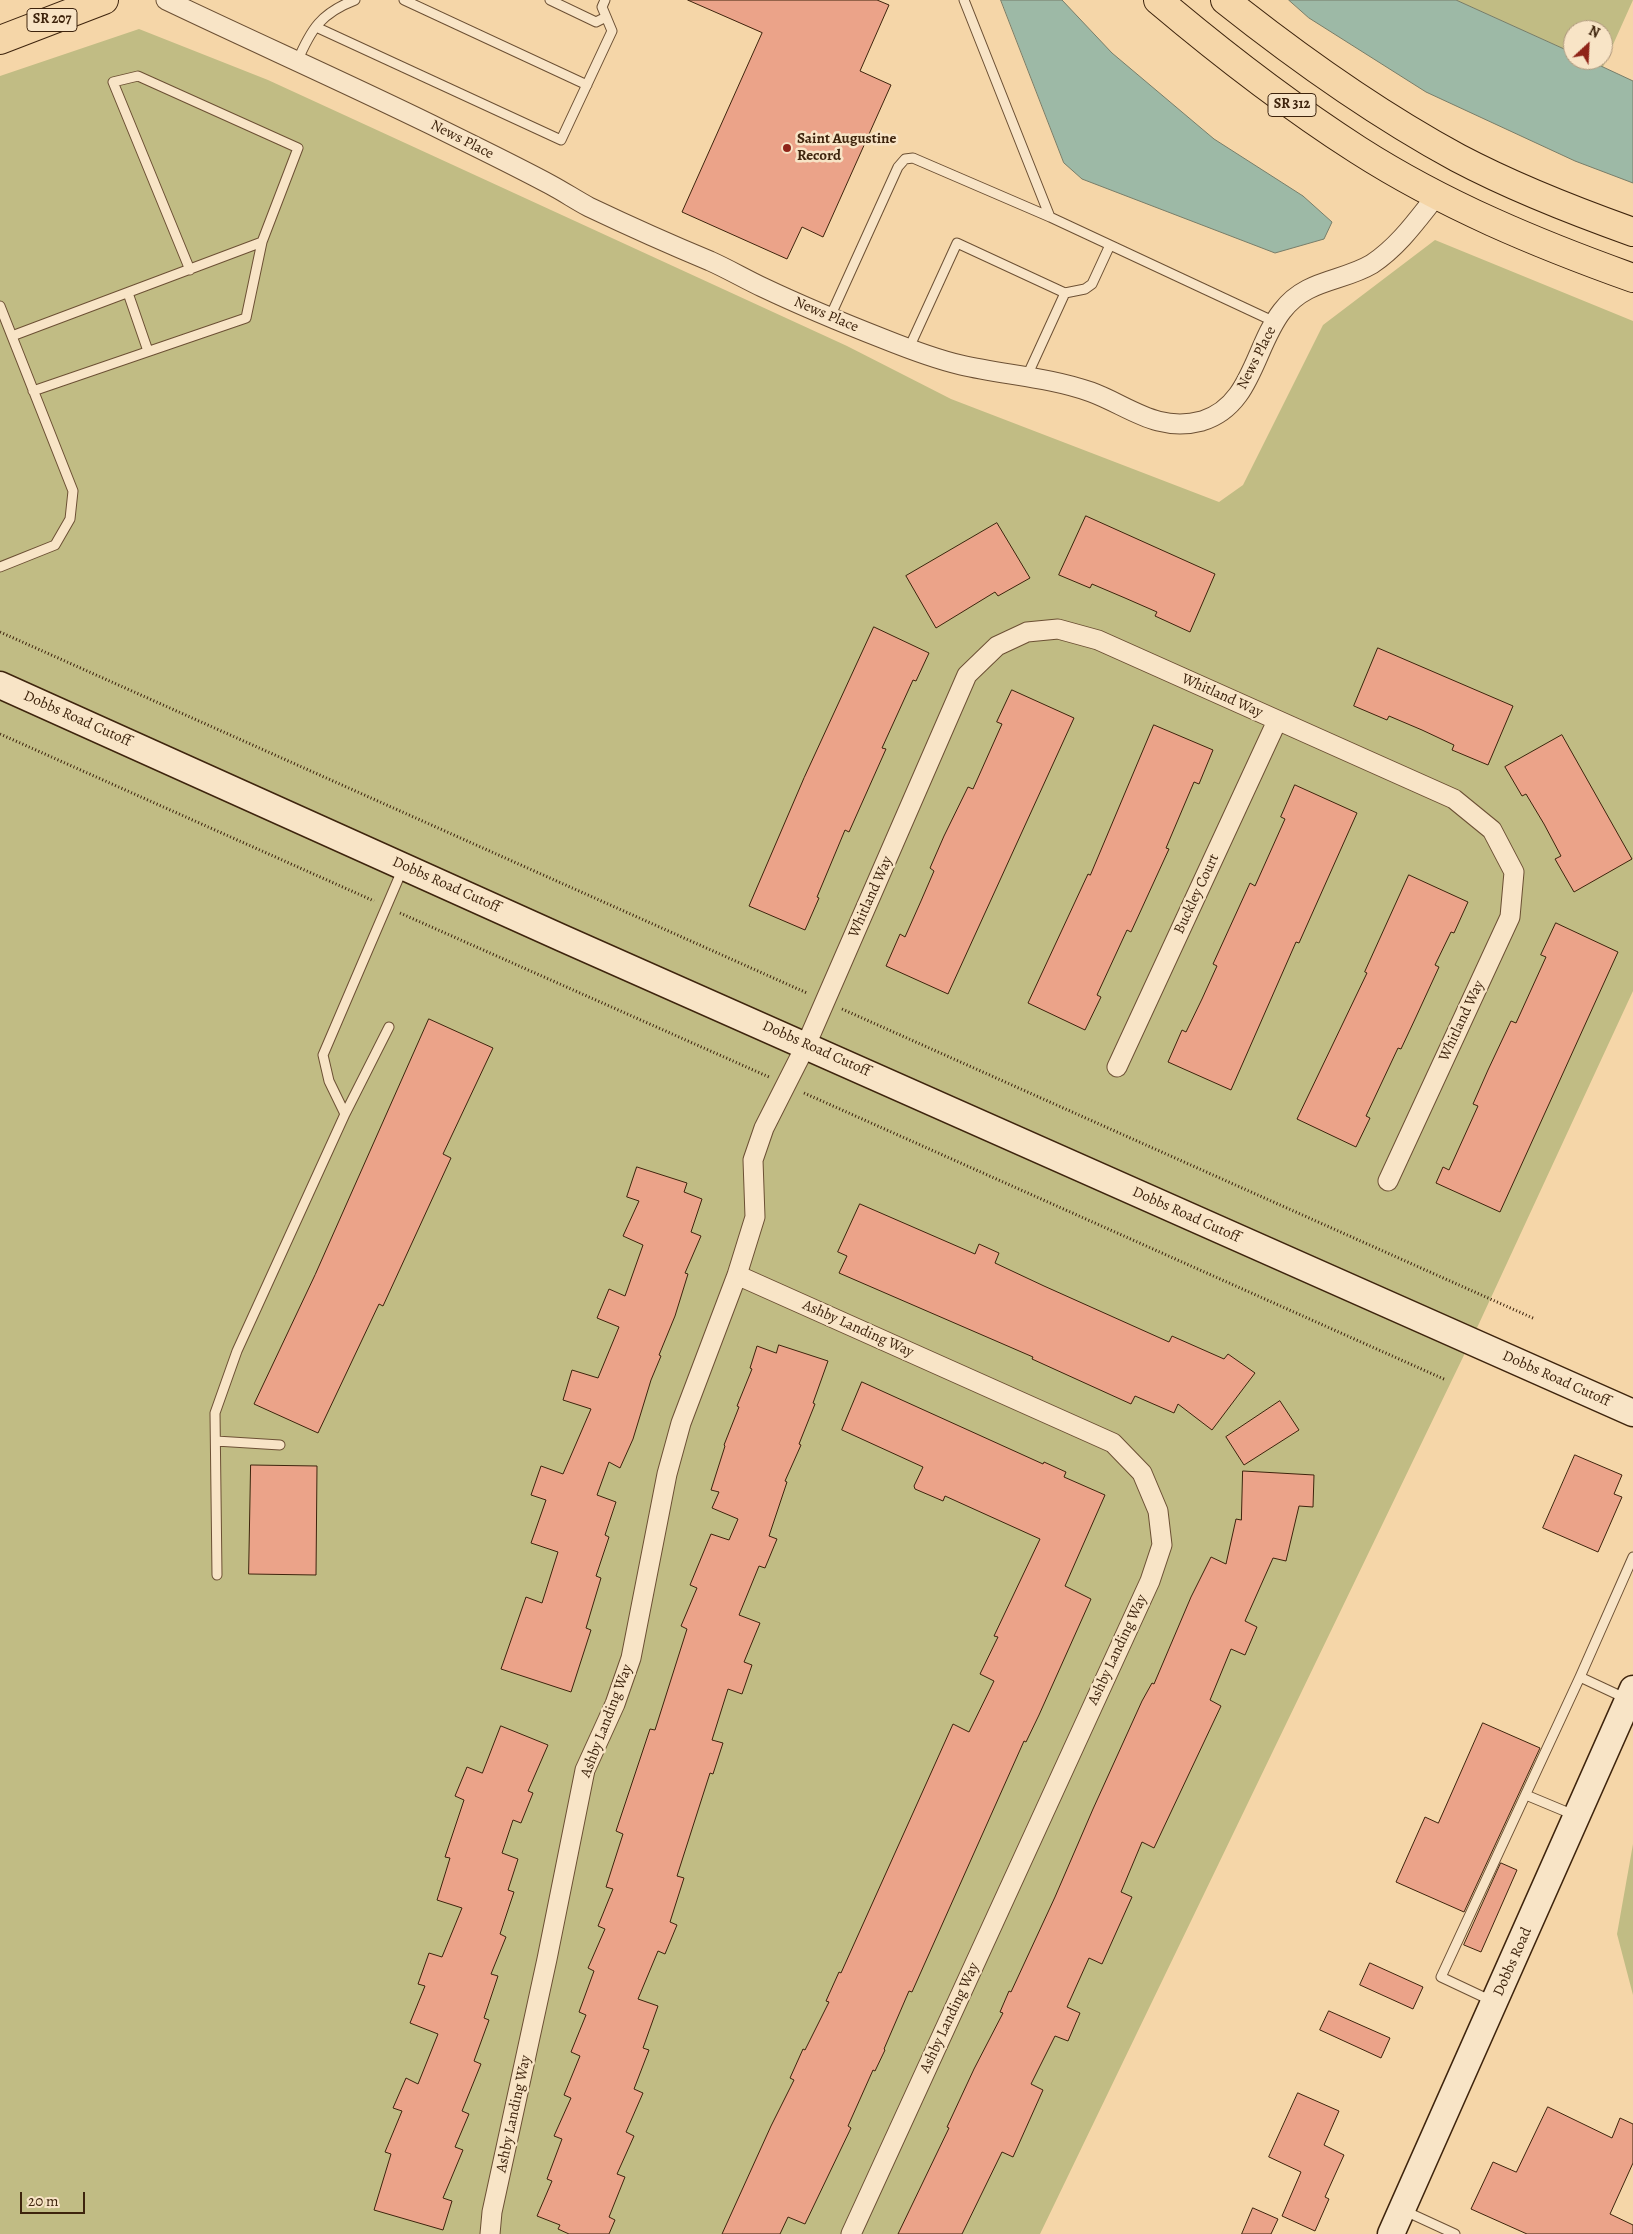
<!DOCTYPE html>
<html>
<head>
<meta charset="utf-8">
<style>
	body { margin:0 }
	#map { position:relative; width:1633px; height:2234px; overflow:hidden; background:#f5d6a8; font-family:Alegreya,serif }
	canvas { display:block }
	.north { position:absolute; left:1563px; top:20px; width:50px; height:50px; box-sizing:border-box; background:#f8e4c6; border:1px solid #ae977c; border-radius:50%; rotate:25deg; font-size:14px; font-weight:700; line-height:20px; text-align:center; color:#3e240d }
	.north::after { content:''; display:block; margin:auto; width:18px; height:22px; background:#8f2418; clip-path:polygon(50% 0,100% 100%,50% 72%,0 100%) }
	.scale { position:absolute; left:20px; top:2192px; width:65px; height:22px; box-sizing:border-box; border:2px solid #3e240d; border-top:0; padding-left:6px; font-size:15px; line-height:18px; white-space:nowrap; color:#3e240d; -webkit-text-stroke:4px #f8e4c6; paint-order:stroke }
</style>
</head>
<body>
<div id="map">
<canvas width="1633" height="2234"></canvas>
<div class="north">N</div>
<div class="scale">20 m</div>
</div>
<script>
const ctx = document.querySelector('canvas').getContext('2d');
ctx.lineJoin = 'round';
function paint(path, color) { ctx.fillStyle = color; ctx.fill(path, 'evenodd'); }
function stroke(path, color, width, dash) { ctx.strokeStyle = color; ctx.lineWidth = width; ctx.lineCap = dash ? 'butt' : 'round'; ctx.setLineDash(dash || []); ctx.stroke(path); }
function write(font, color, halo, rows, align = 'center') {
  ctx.font = font + ' Alegreya,serif'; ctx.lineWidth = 5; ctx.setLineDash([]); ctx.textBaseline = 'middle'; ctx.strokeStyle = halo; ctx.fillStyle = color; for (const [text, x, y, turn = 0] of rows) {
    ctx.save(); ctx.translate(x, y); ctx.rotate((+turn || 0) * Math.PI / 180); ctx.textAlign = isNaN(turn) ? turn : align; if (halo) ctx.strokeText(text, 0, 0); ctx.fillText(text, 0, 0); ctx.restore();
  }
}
paint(new Path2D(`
	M1456,0H1633L1603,67L1588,60H1603V30H1573V53Z
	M139,29L268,80L847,346L951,399L1219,502L1243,485L1323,325L1435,240L1633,321V991L1476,1330L567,926L0,671V76Z
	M0,699L1465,1353L1040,2234H0Z
	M1633,1844V1995L1617,1934Z`), '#c1bc84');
const water = new Path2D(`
	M1001,0H1062L1112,53L1214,139L1303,196L1332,222L1324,239L1275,253L1082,179L1064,163Z
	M1289,0H1456L1573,53V60H1588L1633,81V183L1575,161L1426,92L1309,18Z`);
paint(water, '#9db9a6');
stroke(water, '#777d69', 1);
const building = new Path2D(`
	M688,0H877L889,5L860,71L891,85L823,237L802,227L787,259L682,212L762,33Z
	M1086,516L1215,574L1190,632L1155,616L1157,612L1125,598L1092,584L1090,588L1059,575Z
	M997,523L1030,578L998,596L995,592L936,628L906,576Z
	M874,627L929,653L916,681L913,680L882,748L886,749L849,832L845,830L817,897L819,898L805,930L749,906L804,778Z
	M1378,648L1513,706L1488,765L1452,750L1454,745L1422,730L1389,716L1387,720L1354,706Z
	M1012,690L1074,718L948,994L886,966L900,934L905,937L921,901L934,871L930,868L944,836L968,787L973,789L1002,724L997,722Z
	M1154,725L1213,750L1199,784L1194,782L1166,848L1169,849L1131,932L1127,930L1097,995L1101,997L1085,1030L1028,1003L1088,874L1090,875Z
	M1562,735L1632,859L1574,892L1555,859L1561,856L1544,824L1526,794L1522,796L1505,767Z
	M1295,785L1357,813L1299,943L1296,942L1231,1090L1168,1062L1182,1030L1186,1032L1202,999L1217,966L1213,964L1250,883L1255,886L1285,819L1281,817Z
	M1409,875L1468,902L1454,933L1451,932L1435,965L1439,967L1416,1017L1401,1049L1398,1048L1366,1116L1370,1118L1356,1147L1297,1119L1367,973L1365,972Z
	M1556,923L1618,952L1500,1212L1436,1183L1443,1167L1449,1170L1478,1106L1473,1104L1488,1070L1511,1021L1516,1023L1546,957L1541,955Z
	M429,1019L493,1048L443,1154L451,1158L383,1306L379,1304L318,1433L254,1404L315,1275Z
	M637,1167L687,1183L684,1192L702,1199L691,1232L701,1236L685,1273L688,1274L675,1316L659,1355L661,1356L651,1380L633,1439L620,1468L609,1462L597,1495L616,1502L605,1535L609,1537L596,1576L601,1578L586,1628L591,1630L571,1692L501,1669L526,1597L542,1603L558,1552L531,1543L546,1500L531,1495L541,1466L563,1474L591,1409L563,1400L572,1370L598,1378L619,1327L597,1318L609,1289L625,1296L643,1245L623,1236L639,1201L627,1197Z
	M860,1204L975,1254L979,1244L999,1253L995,1263L1044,1286L1169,1342L1172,1336L1224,1359L1228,1354L1255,1373L1212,1430L1178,1404L1174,1413L1135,1396L1131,1404L1032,1359L1033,1357L839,1273L847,1256L838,1252Z
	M779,1345L828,1361L813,1403L815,1404L799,1444L801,1445L785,1481L787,1482L769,1536L777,1539L765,1568L759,1566L739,1615L760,1623L744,1662L752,1665L742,1694L728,1689L712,1740L723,1743L713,1774L710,1773L677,1876L684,1878L670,1922L677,1925L665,1954L658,1951L638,1999L658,2006L643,2048L649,2050L634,2089L643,2093L626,2132L634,2136L617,2174L625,2177L609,2217L615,2220L609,2234H569L558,2229L560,2225L537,2216L552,2181L547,2179L562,2139L554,2136L571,2098L564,2095L580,2056L571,2052L586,2015L579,2012L594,1971L588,1968L605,1929L598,1926L613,1889L606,1887L623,1834L616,1831L650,1729L655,1730L687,1629L681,1626L697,1588L690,1585L711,1534L729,1540L738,1519L712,1508L719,1492L711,1490L725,1446L724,1445L739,1407L737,1406L752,1369L750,1368L757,1346L776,1353Z
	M862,1382L1043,1464L1044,1462L1066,1472L1064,1477L1105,1495L1065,1586L1091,1599L1039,1715L1026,1742L1024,1741L912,1992L909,1991L884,2049L885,2050L875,2071L873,2070L848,2126L851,2128L805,2224L788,2217L780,2234H722L771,2126L794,2080L790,2078L803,2049L805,2050L829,2002L826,2001L839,1972L841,1973L953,1724L969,1732L994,1681L980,1674L998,1637L994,1636L1040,1539L945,1496L943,1501L915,1489L914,1486L923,1467L842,1430Z
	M1280,1401L1299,1430L1244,1465L1226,1437Z
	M1575,1455L1622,1475L1614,1494L1622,1497L1598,1552L1543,1528Z
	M251,1465L317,1466L316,1575L249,1574Z
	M1243,1471L1314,1475L1313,1507L1299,1506L1286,1561L1273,1558L1245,1621L1257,1627L1245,1655L1231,1649L1210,1700L1221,1706L1154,1848L1142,1842L1121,1892L1132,1897L1102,1964L1089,1958L1067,2007L1080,2013L1068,2041L1055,2036L1031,2084L1043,2090L1013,2157L1002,2152L962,2234H898L949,2128L947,2127L974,2069L1003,2013L1000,2012L1009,1991L1011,1992L1055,1897L1093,1809L1142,1701L1152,1683L1154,1684L1191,1597L1211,1557L1226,1564L1236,1519L1241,1520Z
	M1483,1723L1540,1748L1464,1912L1396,1882L1425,1817L1438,1823Z
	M501,1726L548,1745L528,1791L533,1793L521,1823L513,1820L502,1853L518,1859L508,1890L514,1892L500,1934L506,1937L491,1974L498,1976L484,2018L489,2020L474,2061L481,2064L462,2111L469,2114L455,2147L463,2150L443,2198L452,2201L443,2230L374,2210L391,2154L385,2152L402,2111L393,2108L406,2078L418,2084L438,2034L410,2023L425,1986L418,1984L429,1953L442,1957L462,1908L437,1900L450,1858L445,1857L464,1800L455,1796L467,1767L482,1773Z
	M1501,1863L1517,1870L1481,1952L1464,1945Z
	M1370,1963L1423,1987L1413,2009L1360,1985Z
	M1329,2011L1390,2038L1381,2058L1320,2030Z
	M1298,2093L1339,2111L1324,2145L1344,2155L1325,2197L1329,2199L1315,2231L1282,2216L1301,2172L1269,2157Z
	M1548,2107L1612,2138L1620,2118L1633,2124V2163L1610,2214L1633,2225V2234H1527L1471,2209L1493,2162L1516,2172Z
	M1253,2208L1278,2219L1271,2234H1242Z`);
paint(building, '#eba389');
stroke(building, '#3e240d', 1);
const lane = new Path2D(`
	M404,0L587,85
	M550,0L596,22L606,17
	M964,0L1050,217L1275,322
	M316,27L561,140L612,31L602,7L605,0
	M297,62C311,29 321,13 355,0
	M128,293L148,351
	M1065,293L1085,289L1092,284L1110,245
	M0,306L73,491L70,519L55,545L0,567
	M830,317L898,167L905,159L913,158L1050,217
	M12,336L262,242L298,148L138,76L113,82L190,270
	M909,348L957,243L1065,293L1027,376
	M33,391L246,318L262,242
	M345,1114L389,1027
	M216,1441L280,1445
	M217,1575L215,1413L237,1351L345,1114L329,1081L323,1055L403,868
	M1580,1677L1627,1699
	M1526,1795L1574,1815
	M1492,2001L1441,1977L1580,1677L1633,1557
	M1405,2211L1455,2234`);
const street = new Path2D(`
	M166,0C254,42 344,82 432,125C472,145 512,164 551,185C564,192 576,200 589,207C629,226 669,244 710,261C728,269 745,279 762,287C802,306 843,323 884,339C909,349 935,359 961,365C1004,375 1049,377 1091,392C1129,406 1157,433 1202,421C1252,406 1254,347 1282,311C1306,279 1342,282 1372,264C1399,246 1417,220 1437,195
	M1117,1067L1277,721
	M737,1275L1113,1443L1142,1473L1158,1511L1162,1545L1150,1581L851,2234
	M490,2234L492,2212L547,1959L585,1770L615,1704L631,1658L667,1474L681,1423L737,1275L755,1217L753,1160L764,1128L806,1045L967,675L997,646L1027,632L1058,629L1098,640L1454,799L1492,830L1514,872L1510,917L1388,1181`);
const secondary = new Path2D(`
	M0,685L562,938L1633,1413
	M1391,2234L1633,1689`);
const primary = new Path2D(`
	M1158,0C1222,54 1288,105 1358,150C1444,205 1538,244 1633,278
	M1225,0C1298,58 1375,113 1458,158C1513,187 1574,211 1633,232`);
const highway = new Path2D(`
	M0,40L104,0`);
stroke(lane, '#6c5034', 11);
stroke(street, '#6c5034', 21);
stroke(secondary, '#3e240d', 29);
stroke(primary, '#3e240d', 30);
stroke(highway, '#3e240d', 30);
stroke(new Path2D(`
	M0,632L807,993
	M0,734L374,901
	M400,913L769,1077
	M842,1009L1535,1319
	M804,1093L1446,1380`), '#3e240d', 3, [1, 2.5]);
stroke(lane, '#f8e4c6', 9);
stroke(street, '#f8e4c6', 19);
stroke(secondary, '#f8e4c6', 26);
stroke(primary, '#f5d6a8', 28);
stroke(highway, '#f5d6a8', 28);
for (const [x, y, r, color] of [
	[787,148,5,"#8f2418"]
]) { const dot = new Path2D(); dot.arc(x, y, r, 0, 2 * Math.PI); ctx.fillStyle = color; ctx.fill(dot); stroke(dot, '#f8e4c6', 2); }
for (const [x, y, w] of [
	[52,20,50],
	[1292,105,48]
]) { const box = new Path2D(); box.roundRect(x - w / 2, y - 11.5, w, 23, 4); ctx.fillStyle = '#f8e4c6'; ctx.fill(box); stroke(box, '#3e240d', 1); }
write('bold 14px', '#3e240d', null, [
	["SR 207",52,20],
	["SR 312",1292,105]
]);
write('bold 15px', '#3e240d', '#f8e4c6', [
	["Saint Augustine",797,139],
	["Record",797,156]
], 'left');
write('15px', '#3e240d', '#f8e4c6', [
	["News Place",462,140,27],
	["News Place",826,315,23],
	["News Place",1257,358,-63],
	["Whitland Way",1222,696,24],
	["Dobbs Road Cutoff",77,719,24],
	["Dobbs Road Cutoff",446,885,24],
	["Buckley Court",1197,894,-65],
	["Whitland Way",871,897,-66],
	["Whitland Way",1462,1021,-65],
	["Dobbs Road Cutoff",816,1049,24],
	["Dobbs Road Cutoff",1186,1215,24],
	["Ashby Landing Way",858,1329,24],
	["Dobbs Road Cutoff",1556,1379,24],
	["Ashby Landing Way",1118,1650,-65],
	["Ashby Landing Way",607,1721,-69],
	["Dobbs Road",1513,1962,-66],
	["Ashby Landing Way",950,2018,-65],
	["Ashby Landing Way",514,2114,-78]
]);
</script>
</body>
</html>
